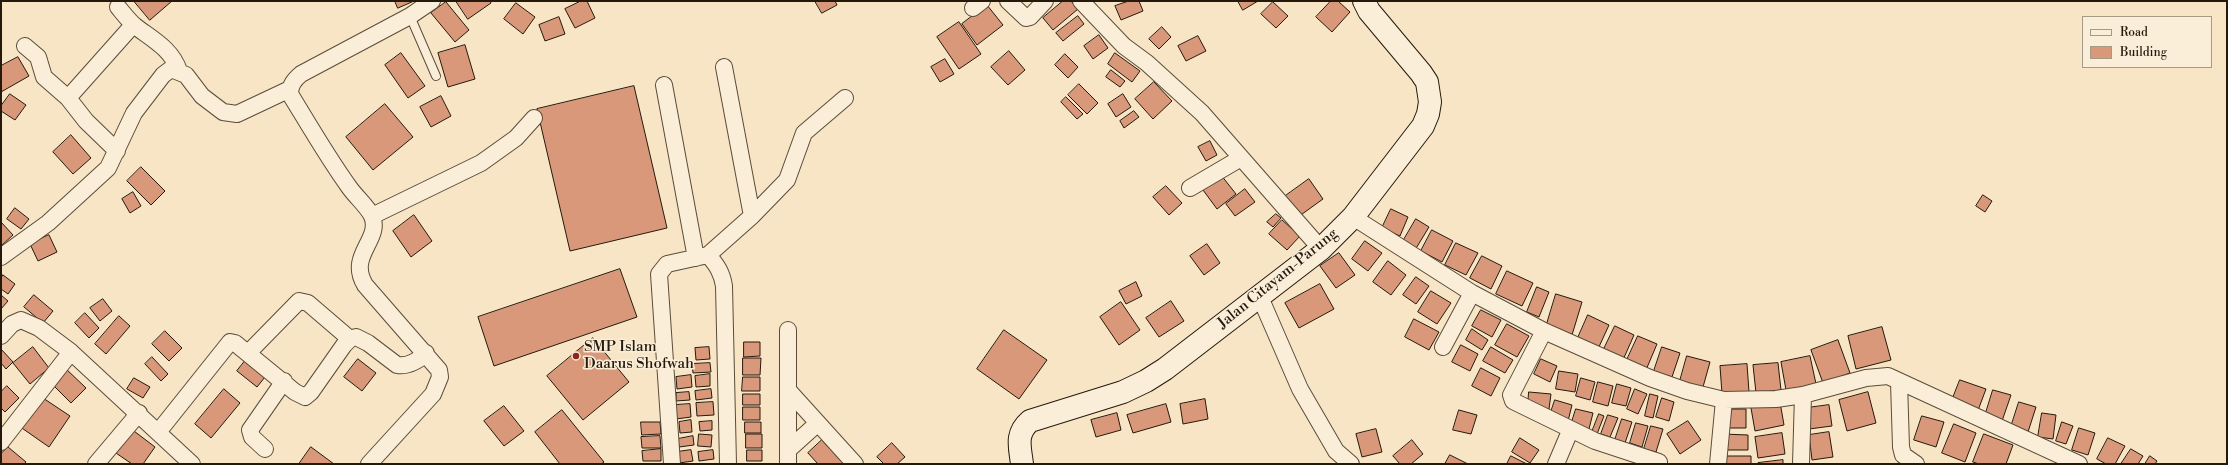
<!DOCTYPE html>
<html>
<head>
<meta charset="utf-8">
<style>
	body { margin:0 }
	#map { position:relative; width:2228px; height:465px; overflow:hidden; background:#f7e5c5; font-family:"Libre Bodoni",serif }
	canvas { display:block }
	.frame { position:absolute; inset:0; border:2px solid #25190c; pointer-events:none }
	.legend { position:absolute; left:2082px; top:16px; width:130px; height:52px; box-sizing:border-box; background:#faeed9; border:1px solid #a59987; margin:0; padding:5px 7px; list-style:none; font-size:12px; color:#25190c }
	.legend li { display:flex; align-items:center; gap:8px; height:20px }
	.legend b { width:20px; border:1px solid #a59987 }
</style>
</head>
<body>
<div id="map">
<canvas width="2228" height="465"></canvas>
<div class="frame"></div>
<ul class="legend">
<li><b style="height:5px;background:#faeed9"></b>Road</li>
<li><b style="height:11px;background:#d9987a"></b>Building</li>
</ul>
</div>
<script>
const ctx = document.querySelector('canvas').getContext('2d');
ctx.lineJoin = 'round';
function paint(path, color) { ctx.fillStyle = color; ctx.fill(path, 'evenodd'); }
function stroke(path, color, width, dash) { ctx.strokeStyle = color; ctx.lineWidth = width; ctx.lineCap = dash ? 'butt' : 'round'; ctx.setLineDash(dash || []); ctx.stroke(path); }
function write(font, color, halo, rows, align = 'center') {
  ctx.font = font + ' "Libre Bodoni",serif'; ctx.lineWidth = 3; ctx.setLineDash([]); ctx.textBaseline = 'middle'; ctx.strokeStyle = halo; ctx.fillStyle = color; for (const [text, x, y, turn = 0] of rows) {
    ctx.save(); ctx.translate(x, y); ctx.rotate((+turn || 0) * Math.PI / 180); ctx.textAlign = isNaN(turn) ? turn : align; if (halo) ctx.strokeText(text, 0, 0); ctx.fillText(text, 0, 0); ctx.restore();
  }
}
const building = new Path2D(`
	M134,1H172L150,20Z
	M395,1H414L398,8Z
	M456,1H490L491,3L468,19Z
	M581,1H587L595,18L575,28L565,9Z
	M815,1H835L837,5L822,13Z
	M1063,1H1071L1078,9L1053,30L1043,18Z
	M1129,1H1139L1143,11L1121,20L1115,6Z
	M1238,1H1258L1243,10Z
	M1331,1H1338L1350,12L1332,32L1316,17Z
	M446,2L469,30L455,42L431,13Z
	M1273,2L1288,16L1276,28L1261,14Z
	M516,3L535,17L523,34L504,19Z
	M987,5L1003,25L977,45L962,24Z
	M1078,16L1084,24L1063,41L1056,33Z
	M559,17L565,34L545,41L539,25Z
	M959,22L981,54L959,69L937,37Z
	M1162,27L1171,37L1159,49L1149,39Z
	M1099,35L1108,48L1093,59L1084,46Z
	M1198,36L1206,51L1186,61L1178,46Z
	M465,45L475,79L448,87L438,53Z
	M1009,51L1025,70L1008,85L991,67Z
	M401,53L425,86L408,98L385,65Z
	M1115,53L1140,71L1132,82L1108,64Z
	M1065,54L1078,67L1068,78L1055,65Z
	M18,57L29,76L1,92V66Z
	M945,59L954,74L940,82L931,67Z
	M1111,70L1125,81L1120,87L1106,77Z
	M1154,82L1172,101L1153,119L1135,99Z
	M1079,84L1098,103L1087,114L1068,95Z
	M634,86L667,228L570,251L537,109Z
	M10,94L26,105L15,120L1,111V106Z
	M1123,94L1131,107L1116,117L1108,104Z
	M441,96L451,116L431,127L420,107Z
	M1066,97L1083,114L1077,119L1061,102Z
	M385,104L413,137L373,170L346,137Z
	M1134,111L1139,117L1124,128L1120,121Z
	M71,135L91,158L73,174L53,152Z
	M1210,141L1217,155L1206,161L1198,147Z
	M141,167L165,191L151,205L127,181Z
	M1221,175L1236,194L1217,209L1203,190Z
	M1309,179L1323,199L1298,217L1284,197Z
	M1166,186L1182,203L1169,215L1153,197Z
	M1245,189L1255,202L1235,216L1226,204Z
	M133,192L141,206L130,213L122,199Z
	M1983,195L1992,201L1985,212L1976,206Z
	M15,208L29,219L21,229L7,219Z
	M1391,209L1408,217L1400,236L1382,228Z
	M1276,214L1281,218L1273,227L1267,222Z
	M414,215L432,241L411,257L393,231Z
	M1416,219L1429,227L1415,250L1402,243Z
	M1282,220L1300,236L1287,250L1269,234Z
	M1,222L13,235L1,246Z
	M1432,230L1453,241L1442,262L1421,251Z
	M49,235L57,252L38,261L30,244Z
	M1365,241L1382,253L1368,271L1352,259Z
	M1456,243L1478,253L1466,275L1445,265Z
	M1207,244L1220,263L1204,275L1190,256Z
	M1339,253L1355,275L1336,288L1320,266Z
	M1482,256L1502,266L1491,289L1470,278Z
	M1388,261L1406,275L1391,295L1373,282Z
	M620,269L637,317L494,366L478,317Z
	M1507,271L1533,283L1522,306L1496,294Z
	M3,275L15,284L8,294L1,289V279Z
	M1416,277L1429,286L1416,304L1403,295Z
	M1136,282L1142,296L1126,304L1119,291Z
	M1320,284L1334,309L1299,328L1285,303Z
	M1537,287L1549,292L1539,317L1527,312Z
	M1431,291L1451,303L1437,324L1418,312Z
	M1556,294L1582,302L1572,335L1546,327Z
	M1,295L8,301L1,309Z
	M34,295L53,311L43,323L24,307Z
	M103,299L112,311L100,321L90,308Z
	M1171,301L1184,321L1159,337L1146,318Z
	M1121,302L1140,330L1119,345L1100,317Z
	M1481,310L1501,320L1492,337L1472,326Z
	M85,313L99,328L89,338L75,323Z
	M1588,315L1609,325L1598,349L1577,340Z
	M119,316L130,326L106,354L95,344Z
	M1414,319L1439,332L1429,350L1405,337Z
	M1507,324L1529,336L1517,357L1495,345Z
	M1615,326L1634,335L1623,360L1603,351Z
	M1882,327L1891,360L1856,369L1848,336Z
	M1472,329L1488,340L1482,350L1466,340Z
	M1004,330L1047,360L1019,399L977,369Z
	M165,331L182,348L169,361L152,344Z
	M1638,336L1657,344L1646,370L1626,362Z
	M593,338L629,382L583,420L547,376Z
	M1838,340L1850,373L1823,383L1811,350Z
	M744,342H760V356L744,357Z
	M1461,345L1478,354L1470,371L1452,362Z
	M33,347L49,368L30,384L13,363Z
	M709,347L710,359L696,360L695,348Z
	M1491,347L1513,360L1505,373L1483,361Z
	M1662,347L1680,353L1672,377L1654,371Z
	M1,349L13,362L6,369L1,363Z
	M1687,356L1710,362L1703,387L1680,381Z
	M1810,356L1816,384L1786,390L1781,362Z
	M152,357L168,374L161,381L145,364Z
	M743,358H761L760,375H743Z
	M358,359L376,373L362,391L344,377Z
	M1541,359L1557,366L1550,382L1534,374Z
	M245,361L265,377L257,387L237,371Z
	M710,363L711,372L693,373L692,364Z
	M1778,363L1781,390L1756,393L1753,365Z
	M1747,364L1749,392L1722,394L1720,366Z
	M64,367L86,388L71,403L50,382Z
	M1481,368L1500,378L1491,396L1472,386Z
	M1559,371L1578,374L1575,392L1556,389Z
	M710,374V386L696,387L695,376Z
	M691,375L692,387L677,389L676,377Z
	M743,377H760V391H742Z
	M134,378L150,387L143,398L127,389Z
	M1581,378L1595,382L1590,400L1576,396Z
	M1960,380L1986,389L1977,413L1951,403Z
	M1598,382L1613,386L1608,406L1593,402Z
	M1617,384L1631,388L1626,406L1612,403Z
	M7,386L19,398L5,412L1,408V392Z
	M224,389L240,403L211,438L195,424Z
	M711,389L712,398L696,400L695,391Z
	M1635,389L1647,394L1638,414L1627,409Z
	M1993,390L2011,395L2002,421L1985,416Z
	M689,392L690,400L676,401V393Z
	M1529,392L1551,394L1549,409L1528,406Z
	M1868,392L1876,423L1847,431L1839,400Z
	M743,394H760V405H743Z
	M1650,394L1658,396L1653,418L1645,416Z
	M40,396L70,416L49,447L19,426Z
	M1662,398L1674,402L1669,421L1656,417Z
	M1205,399L1208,419L1183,424L1180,404Z
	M1555,400L1572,405L1568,421L1550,415Z
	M713,402L714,415L697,416L696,403Z
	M1780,402L1784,425L1755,431L1751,408Z
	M2019,402L2036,407L2028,432L2011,427Z
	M690,404L691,417L676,419L675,405Z
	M1166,404L1171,422L1133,433L1127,415Z
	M1829,405L1832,426L1809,429L1807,408Z
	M504,406L524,431L504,446L484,421Z
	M743,407H760V420H743Z
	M1576,409L1593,413L1589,429L1571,425Z
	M1724,409H1746V428H1724Z
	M562,410L604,462L601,464H560L535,432Z
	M1459,410L1477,415L1471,434L1453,430Z
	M1117,413L1121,430L1096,437L1091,420Z
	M2042,413L2056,415L2053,439L2038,437Z
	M1599,414L1604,416L1597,434L1592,432Z
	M1608,415L1618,418L1610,437L1601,434Z
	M1922,416L1944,422L1936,447L1914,440Z
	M1622,419L1632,422L1625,443L1615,440Z
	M691,420L692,432L680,433L679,422Z
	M712,421V430L700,431L699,422Z
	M1688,421L1701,440L1680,454L1667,434Z
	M641,422H660L661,434L642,435Z
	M745,422H761V433H745Z
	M2062,422L2073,426L2066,444L2056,441Z
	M1636,423L1648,426L1642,447L1630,443Z
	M1954,424L1976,433L1965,462L1942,453Z
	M1651,426L1663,429L1656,452L1644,449Z
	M130,428L155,447L143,464H132L113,451Z
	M2079,428L2095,433L2088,455L2072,450Z
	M1376,429L1382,452L1362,457L1356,434Z
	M1829,432L1833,457L1812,460L1809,435Z
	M1782,433L1785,454L1758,458L1755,437Z
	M699,434L712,435L711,447L698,446Z
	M746,434H762V448H746Z
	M1723,434L1748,435V450H1722Z
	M1984,434L2013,445L2006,464H1979L1973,462Z
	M660,436L661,448H642L641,437Z
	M693,436L694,445L679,447L678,439Z
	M1520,438L1539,450L1530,463L1512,452Z
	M2108,438L2125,446L2115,464H2106L2097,459Z
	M822,440L844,464H818L808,453Z
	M1412,440L1423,454L1411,464H1400L1393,456Z
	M892,443L905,457L897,464H884L877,457Z
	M8,447L26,462L24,464H1V454Z
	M311,447L334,464H299Z
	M661,449V461H643L642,451Z
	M2131,449L2143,456L2138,464H2121Z
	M691,450L693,461L679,463L677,452Z
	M713,450L714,459L699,461L698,452Z
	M747,450H762V461H747Z
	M1450,455L1468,464H1445Z
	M1511,456L1527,464H1507Z
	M1725,456H1751V464H1725Z
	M2150,456L2157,461L2155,464H2145Z
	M1783,460V464H1758V463Z`);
paint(building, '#d9987a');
stroke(building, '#25190c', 1);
const lane = new Path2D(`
	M410,16L436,76`);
const street = new Path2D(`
	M1008,1L1026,18L1030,17L1045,1
	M1081,1L1124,46L1147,63L1202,113L1321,249
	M118,7C123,13 129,21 135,26C152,39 172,49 179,71
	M973,8L982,1
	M25,46L38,57L44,77L68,98L86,121L117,151
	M724,67L752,216
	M664,85L696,258
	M68,98L133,25
	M1190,188L1241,158
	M372,216L481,163L516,138L534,118
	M1353,217L1472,293L1544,331L1650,378L1687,391L1724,400L1776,399L1803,395L1866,378L1888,376L2079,464
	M708,255C717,265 722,273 724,286L728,464
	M1,257L48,223L108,168L134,113L163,75L171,69L186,75L202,96L223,112L237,114L290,89
	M1260,297L1300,389L1336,451L1351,464
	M788,330V464
	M1544,331L1511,395L1513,401L1595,441L1659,462
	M1,336L12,324L21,320L39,328L71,352L192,464
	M1443,347L1472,293
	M248,353L299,301L308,303L350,339
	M1899,382L1901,447L1903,455L1916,464
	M788,390L855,464
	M159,431L230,342L235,343L295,392L305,397L311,392L344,345L350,339L356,337L368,343L397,365C407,367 420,360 426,353
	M1,442L71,352
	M265,449L252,437L250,430L284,381
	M788,450L818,423
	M96,464L139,413
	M369,464L433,394L440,377L439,370L365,285C347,255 382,240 372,216C367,206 356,197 349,187C328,158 309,125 290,94C290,85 294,80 301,74L410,16L432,1
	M672,464L659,274L667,264L708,255L752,216L787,180L804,133L845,98
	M1556,464L1570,431
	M1718,464L1724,400
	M1801,464L1803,395`);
const secondary = new Path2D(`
	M1022,464C1020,447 1015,434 1030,421L1123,392L1146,381L1165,369L1321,249L1353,217L1423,126L1428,114L1430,102L1427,82L1421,73L1369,11L1364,1`);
stroke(lane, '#5a4c3a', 10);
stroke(street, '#5a4c3a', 18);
stroke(secondary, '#25190c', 24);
stroke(lane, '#faeed9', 8);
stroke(street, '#faeed9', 16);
stroke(secondary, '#faeed9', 22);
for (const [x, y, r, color] of [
	[576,356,4,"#8f2418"]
]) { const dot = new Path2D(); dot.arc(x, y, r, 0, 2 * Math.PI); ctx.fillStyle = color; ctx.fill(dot); stroke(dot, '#faeed9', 1.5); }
write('15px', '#25190c', '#faeed9', [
	["Jalan Citayam-Parung",1278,279,-39]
]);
write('15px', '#25190c', '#faeed9', [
	["SMP Islam",584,347],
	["Daarus Shofwah",584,364]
], 'left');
</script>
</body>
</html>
